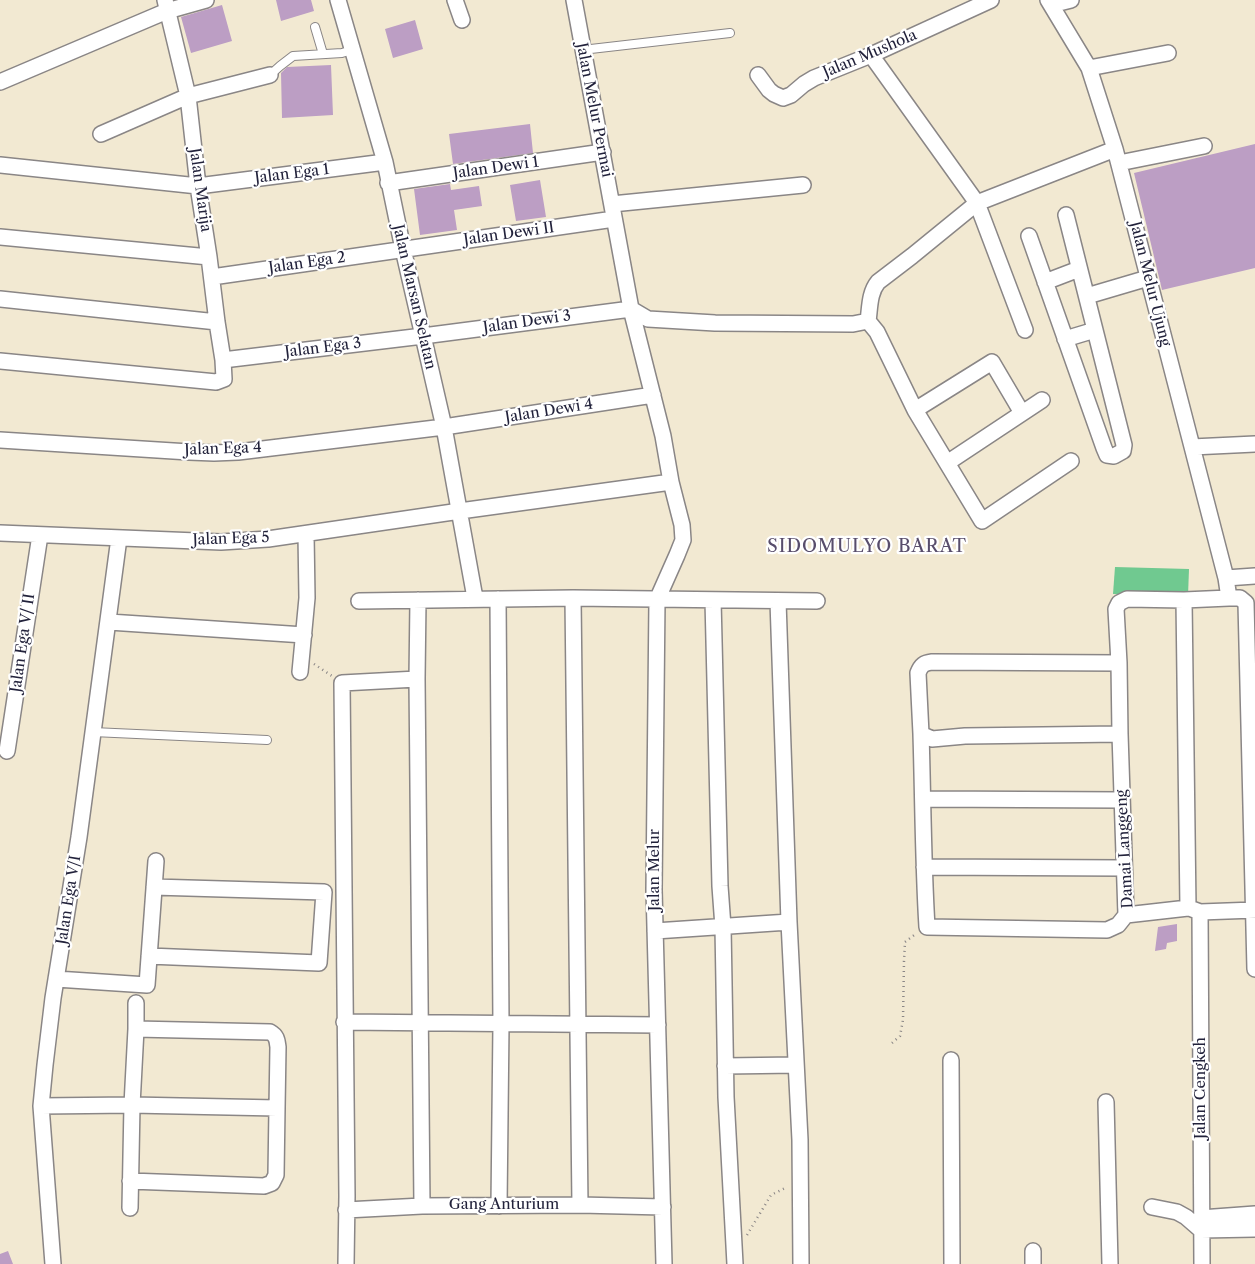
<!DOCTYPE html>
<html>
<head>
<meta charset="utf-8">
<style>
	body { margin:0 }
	canvas { display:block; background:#f2e9d2 }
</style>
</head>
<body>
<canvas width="1255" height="1264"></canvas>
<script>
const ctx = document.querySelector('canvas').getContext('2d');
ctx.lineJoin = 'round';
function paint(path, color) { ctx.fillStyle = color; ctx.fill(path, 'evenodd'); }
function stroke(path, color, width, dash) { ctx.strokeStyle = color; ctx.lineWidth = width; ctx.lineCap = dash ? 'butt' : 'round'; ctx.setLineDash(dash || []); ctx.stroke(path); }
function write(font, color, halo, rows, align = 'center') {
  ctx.font = font + ' "Libre Caslon Text",serif'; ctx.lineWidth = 4.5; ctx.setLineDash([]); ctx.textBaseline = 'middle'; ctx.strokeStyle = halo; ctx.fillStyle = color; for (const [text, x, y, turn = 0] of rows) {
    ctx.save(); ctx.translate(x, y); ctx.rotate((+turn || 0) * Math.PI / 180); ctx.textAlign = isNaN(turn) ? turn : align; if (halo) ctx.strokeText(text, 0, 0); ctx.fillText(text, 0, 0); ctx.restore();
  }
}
paint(new Path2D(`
	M1115,567L1189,569L1188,596L1113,594Z`), '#70c990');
paint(new Path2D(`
	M276,0H311L314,11L281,21Z
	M222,5L232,41L191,53L181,17Z
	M415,20L423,49L393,58L385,29Z
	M331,65L333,115L282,118L281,73L287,67Z
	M530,124L533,153L453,164L449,134Z
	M1255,144V268L1162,290L1134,173Z
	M540,180L546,217L516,221L510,185Z
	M450,184L451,190L479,186L482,206L454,210L457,230L420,235L414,189Z
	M1177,924V941L1167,943L1166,949L1155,951L1158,927Z
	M8,1251L13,1264H0V1254Z`), '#bc9ec4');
const service = new Path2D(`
	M315,27L323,54
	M582,50L730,33
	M270,75L280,66L293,56L342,53L352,50
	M93,732L267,740`);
const minor = new Path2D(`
	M338,0L385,162L403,249L444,427L475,598
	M455,0L462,20
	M574,0L631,309L663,436L671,482L682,525L683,540L677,555L657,600L654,890L664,1264
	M1048,0L1089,68L1115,149L1226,578L1229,598H1240L1246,603L1255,969
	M1051,5L1071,0
	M871,55L977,203L1025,330
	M1089,68L1168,53
	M758,75L769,90L774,94L783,98L791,95L804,84L814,78L871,55L991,0
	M0,82L167,11L206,0
	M101,134L188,96L270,75
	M1119,163L1204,146
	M0,165L198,186L385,162
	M388,183L603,152
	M612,204L803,185
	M1029,236L1104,448L1107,455L1114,456L1123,451L1124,445L1066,215
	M0,237L209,257
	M212,277L614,219
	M1045,282L1079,269
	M1087,296L1148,278
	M0,299L217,322
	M631,309L648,319L715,323L853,324L868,321C870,308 869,293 878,282L912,256L977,203L1115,149
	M868,321L877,332L915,410L982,521L1071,461
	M1065,339L1095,330
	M223,360L423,336L631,309
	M0,361L216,382L224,379L223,360L217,322L209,257L198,186L188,96L165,0
	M915,410L992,362L1022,413
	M0,440L189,452L214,453L238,452L444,427L653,395
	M1192,447L1255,444
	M947,463L1042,400
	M0,533L221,542L268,539L460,511L671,482
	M1226,578L1255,576
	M573,598L580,1205
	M498,599L501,1024L499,1206
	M418,600L417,679L422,1206
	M713,600L720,886L723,927L726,1097L735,1264
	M1184,600L1188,908L1126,915L1120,734L1119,663L1116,609L1119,603L1127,599L1184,600L1229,598
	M359,601L573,598L817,601
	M109,622L304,635
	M300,672L307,598L306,534
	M921,734L918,673C921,665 924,663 932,662L1119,663
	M1120,734L965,736L932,739L921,734C923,798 923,863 927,927L1107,930L1118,925L1126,915
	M7,751L40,535
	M923,799L1122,800
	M924,867L1124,868
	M1192,909L1200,912L1255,910
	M1200,912L1202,1264
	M789,922L800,1140L801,1264
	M655,931L789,922L778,601
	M149,956L319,963L324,892L154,887
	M56,979L147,985L156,861
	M136,1003V1029L132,1105L277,1108L278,1047C277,1040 277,1036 270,1032L136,1029
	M344,1022L658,1025
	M951,1060L952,1264
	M725,1066L796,1065
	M1106,1102L1110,1264
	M41,1106L132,1105L130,1208
	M130,1181L264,1186L272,1183L276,1175L277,1108
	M1152,1207L1177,1212L1186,1217L1201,1230
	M346,1210L422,1206L580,1205L663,1207
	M1201,1218L1255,1214
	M1201,1230L1255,1229
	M53,1264L41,1106L45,1065L53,998L79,837L119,538
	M346,1264L347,1196L342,683L417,679
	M1033,1264V1251`);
stroke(service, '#8a8686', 10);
stroke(minor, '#8a8686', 18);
stroke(new Path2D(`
	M314,664L332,676
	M892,1043L900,1036L903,1020L904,961L905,942L917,933
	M747,1235L771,1195L787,1187`), '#8a8686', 2.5, [1, 4]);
stroke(service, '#fff', 8);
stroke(minor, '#fff', 15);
write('15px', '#22223b', '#fff', [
	["Jalan Mushola",870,54,-23],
	["Jalan Melur Permai",594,110,79],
	["Jalan Dewi 1",496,168,-8],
	["Jalan Ega 1",292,174,-7],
	["Jalan Marija",200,190,82],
	["Jalan Dewi II",509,234,-8],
	["Jalan Ega 2",307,263,-8],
	["Jalan Melur Ujung",1150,284,76],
	["Jalan Marsan Selatan",414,297,77],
	["Jalan Dewi 3",527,322,-8],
	["Jalan Ega 3",323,348,-7],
	["Jalan Dewi 4",549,411,-9],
	["Jalan Ega 4",223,449,-2],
	["Jalan Ega 5",231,539,-2],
	["Jalan Ega V/ II",23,643,-82],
	["Damai Langgeng",1125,849,-93],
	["Jalan Melur",655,870,-90],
	["Jalan Ega V/I",69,900,-81],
	["Jalan Cengkeh",1201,1088,-90],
	["Gang Anturium",504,1205]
]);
ctx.letterSpacing = '1px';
write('18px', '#584d6b', '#fff', [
	["SIDOMULYO BARAT",867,547]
]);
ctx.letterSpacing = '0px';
</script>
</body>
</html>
